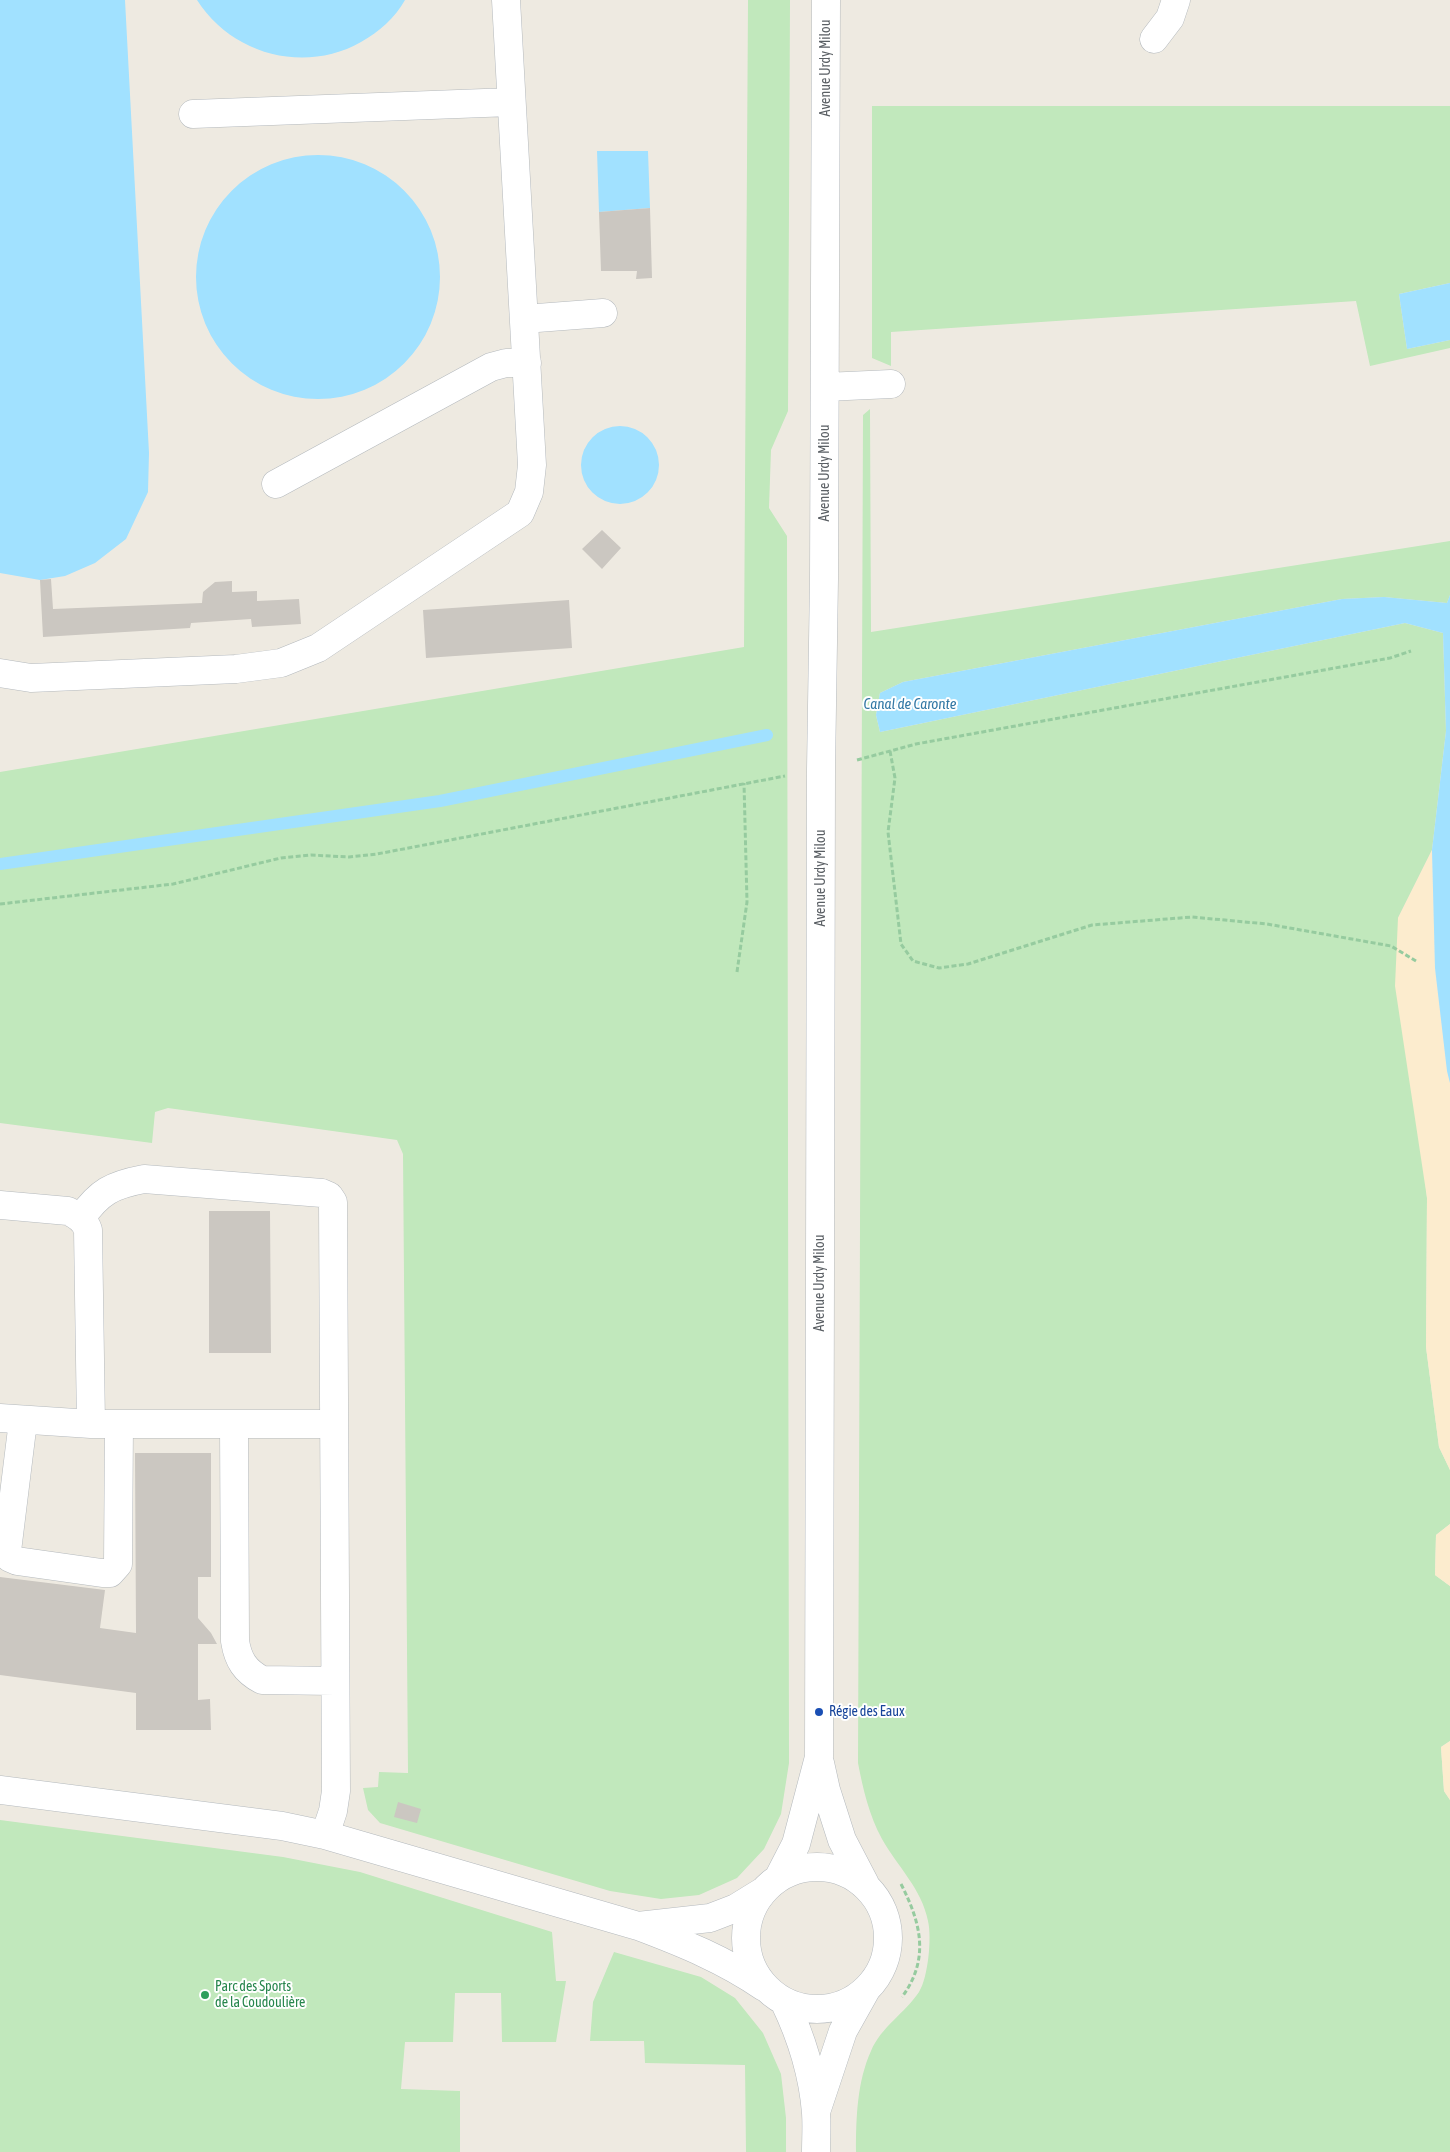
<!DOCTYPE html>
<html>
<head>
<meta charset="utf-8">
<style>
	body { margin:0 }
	canvas { display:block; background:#eeeae1 }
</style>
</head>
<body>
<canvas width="1450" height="2152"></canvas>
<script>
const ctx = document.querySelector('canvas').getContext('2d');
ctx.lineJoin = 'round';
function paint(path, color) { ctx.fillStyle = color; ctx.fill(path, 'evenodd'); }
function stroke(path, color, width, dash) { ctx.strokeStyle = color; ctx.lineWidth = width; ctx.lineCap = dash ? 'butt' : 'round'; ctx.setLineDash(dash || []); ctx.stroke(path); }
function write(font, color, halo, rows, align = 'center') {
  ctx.font = font + ' "Asap Condensed",sans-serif'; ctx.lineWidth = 4; ctx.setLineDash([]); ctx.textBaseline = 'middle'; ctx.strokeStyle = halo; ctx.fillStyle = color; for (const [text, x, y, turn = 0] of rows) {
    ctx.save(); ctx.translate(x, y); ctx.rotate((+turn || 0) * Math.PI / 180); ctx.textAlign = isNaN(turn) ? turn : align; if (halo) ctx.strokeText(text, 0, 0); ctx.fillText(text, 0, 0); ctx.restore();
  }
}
paint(new Path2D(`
	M748,0H790L788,411L771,450L769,508L787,536L789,1763L781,1814L764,1849L737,1878L699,1895L661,1899L610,1891L380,1823L368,1810L363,1788L378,1787L379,1772L408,1773L403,1154L397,1140L168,1108L155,1112L152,1143L0,1123V772L744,647Z
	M872,106H1450V283L1399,294L1407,349L1450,340V348L1370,366L1356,301L891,332V366L872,358Z
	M870,409L871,632L1450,541V595L1447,603L1384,597L1342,599L903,682L880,693L876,715L880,732L1405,623L1443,633L1446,731L1432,850L1398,918L1427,1198L1426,1347L1439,1447L1450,1470V1524L1436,1535L1435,1575L1450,1586V1741L1441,1747L1444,1791L1450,1800V2152H856C856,2118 857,2082 871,2051C881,2027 905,2013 919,1992C928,1978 932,1938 928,1921C922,1889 897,1866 882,1839C869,1815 863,1789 858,1763L863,415Z
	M0,1820L283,1857L360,1872L552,1932L556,1981H566L556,2042H502L501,1993H455L453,2042H405L401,2089L460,2091V2152H0Z
	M614,1952L701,1977L735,1998L763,2033L781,2074L786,2118V2152H746L745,2065L645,2063L644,2041H590L593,2002Z`), '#c1e8bc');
paint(new Path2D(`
	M1432,850L1435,968L1447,1071L1450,1083V1470L1439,1447L1426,1347L1427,1198L1395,986L1398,918Z
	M1450,1524V1586L1435,1575L1436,1535Z
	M1450,1741V1800L1444,1791L1441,1747Z`), '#fcecce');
paint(new Path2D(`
	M0,0H125L149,453L148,492L126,539L95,563L65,576L40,580L0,573Z
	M197,0H405C395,18 379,32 361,42C305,74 232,55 197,0Z
	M597,151H648L650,208L599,212Z
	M196 277a122 122 0 1 1 244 0a122 122 0 1 1-244 0Z
	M1450,283V340L1407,349L1399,294Z
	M581 465a39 39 0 1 1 78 0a39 39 0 1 1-78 0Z
	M1450,595V1083L1447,1071L1435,968L1432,850L1446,731L1443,633L1405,623L880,732L876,715L880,693L903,682L1342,599L1384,597L1447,603Z`), '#a1e1ff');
stroke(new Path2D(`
	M0,864L440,801L767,735`), '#a1e1ff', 12);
paint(new Path2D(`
	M650,208L652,278L636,279L637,271H601L599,212Z
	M602,530L621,548L602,569L582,549Z
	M51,579L53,609L202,603L203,592L215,582L232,581V592L257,591V601L299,599L301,624L252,627L251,619L191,623L190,628L43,637L40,580Z
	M569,600L572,648L426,658L423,610Z
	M209,1211H270L271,1353H209Z
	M135,1453H211V1577H198V1618L211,1633L217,1644H198V1700L210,1699L211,1730H136V1693L0,1675V1577L105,1590L100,1628L136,1633Z
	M398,1802L421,1809L417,1823L394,1817Z`), '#cbc7c1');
const minor = new Path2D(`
	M1154,39L1170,18L1176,0
	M193,114L511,102
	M524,319L603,313
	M825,387L891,384
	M276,484L491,367L506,363H527
	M0,673L31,678L236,669L281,663L318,648L520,513L529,492L532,465L506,0
	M0,1205L68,1211C77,1215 85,1220 88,1230L91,1424
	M81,1218C99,1192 112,1185 144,1179L322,1193L329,1196L333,1202L336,1791L333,1811L325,1835
	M0,1418L91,1424H334
	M23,1421L7,1551L10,1558L17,1561L102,1573H110L118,1564L119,1424
	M234,1424L235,1641C238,1660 245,1671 262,1680L335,1681
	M820,1763L826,1790L842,1840L865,1884
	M0,1790L282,1826L325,1835L638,1926
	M746 1938a71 71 0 1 1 142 0a71 71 0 1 1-142 0Z
	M779,1877L796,1844L819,1757L821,769L824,579L826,0
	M762,1892L736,1908L710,1918L638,1926C683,1943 725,1960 764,1987
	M784,2001C801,2036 813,2075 816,2113C817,2126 816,2139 816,2152
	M817,2109L843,2031L866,1990`);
stroke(minor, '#b4b9bd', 29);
stroke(new Path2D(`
	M890,751L895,778L888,832L901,944L913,961L939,968L968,964L1092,925L1192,917L1267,924L1391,946L1416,961
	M857,760L916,744L1390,658L1411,651
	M0,904L173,884L281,858L311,855L349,857L377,854L785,776
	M737,972L747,902L744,783
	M901,1884C921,1923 930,1959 902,1997`), '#96cb9f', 3, [5, 2.5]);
stroke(minor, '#fff', 28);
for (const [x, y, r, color] of [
	[819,1712,5,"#1a4fb4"],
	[205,1995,5,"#2e9e5b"]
]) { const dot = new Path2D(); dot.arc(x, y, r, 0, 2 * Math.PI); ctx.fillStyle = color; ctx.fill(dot); stroke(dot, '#fff', 2); }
write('14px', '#5a5f64', '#fff', [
	["Avenue Urdy Milou",826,68,-90],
	["Avenue Urdy Milou",825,473,-90],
	["Avenue Urdy Milou",821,878,-90],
	["Avenue Urdy Milou",820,1283,-90]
]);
write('14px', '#164399', '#fff', [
	["Régie des Eaux",829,1712]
], 'left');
write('14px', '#27864d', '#fff', [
	["Parc des Sports",215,1987],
	["de la Coudoulière",215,2003]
], 'left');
write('italic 15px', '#3378a5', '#fff', [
	["Canal de Caronte",910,704]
]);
</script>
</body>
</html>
